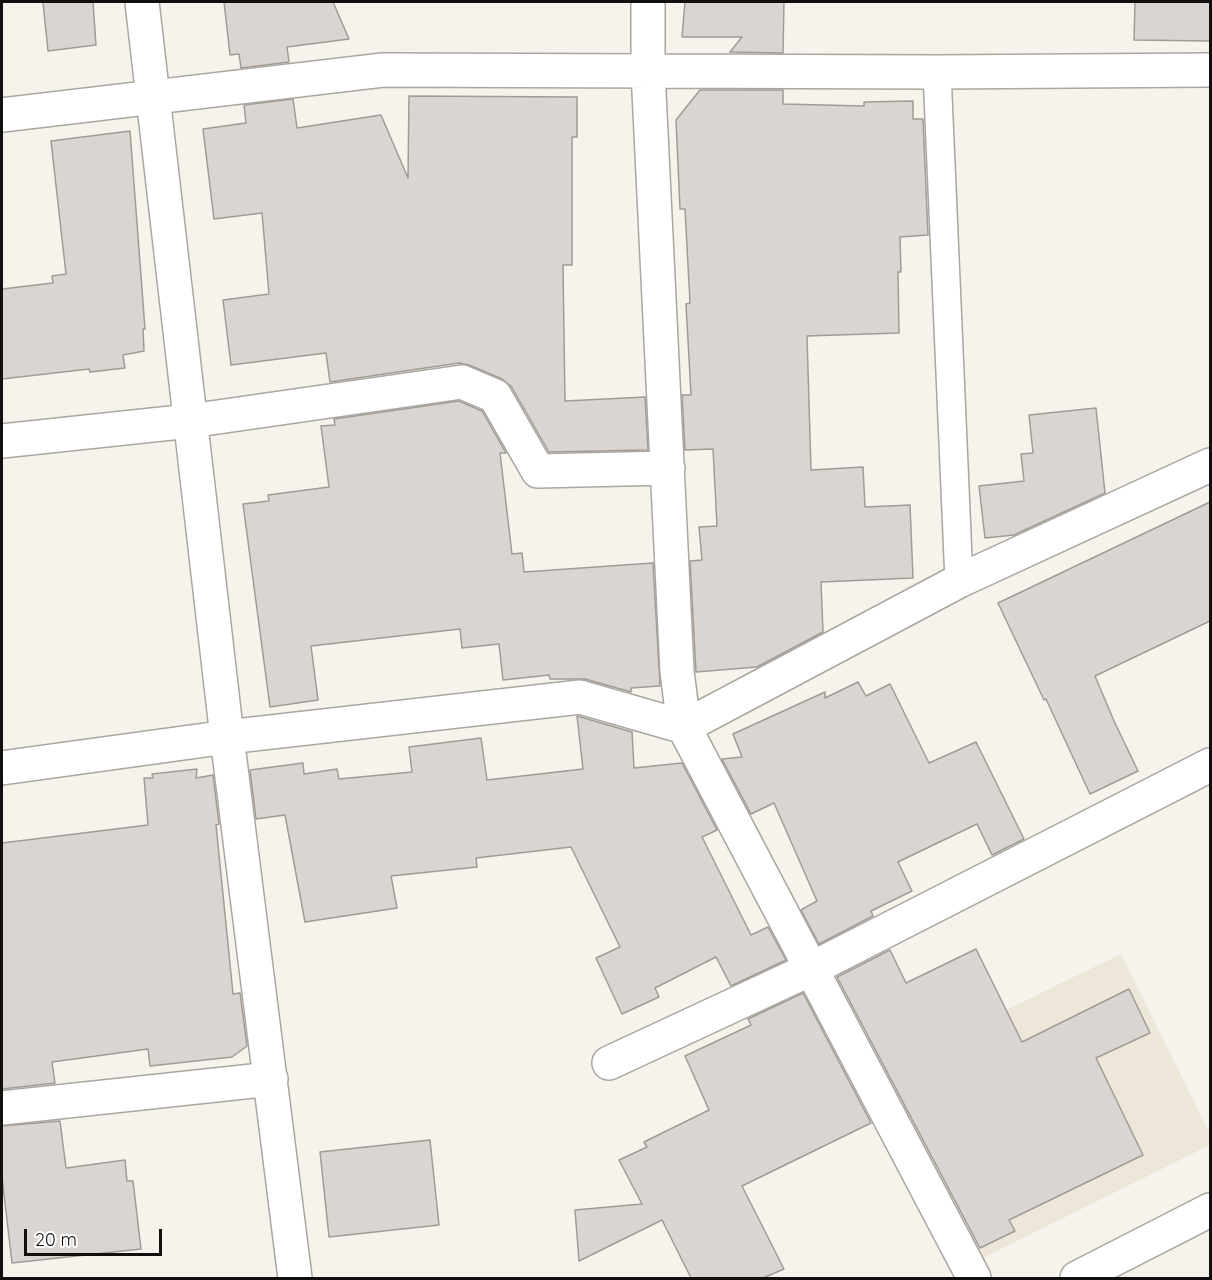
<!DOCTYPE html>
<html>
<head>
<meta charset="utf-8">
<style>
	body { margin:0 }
	#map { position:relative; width:1212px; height:1280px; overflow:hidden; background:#f6f3ec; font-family:Quicksand,sans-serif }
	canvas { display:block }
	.frame { position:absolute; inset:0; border:3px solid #11100e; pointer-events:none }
	.scale { position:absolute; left:24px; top:1229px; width:138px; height:27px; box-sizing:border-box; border:3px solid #11100e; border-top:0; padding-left:8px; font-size:18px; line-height:21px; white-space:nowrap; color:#11100e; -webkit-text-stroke:4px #fff; paint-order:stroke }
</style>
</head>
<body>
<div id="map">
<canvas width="1212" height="1280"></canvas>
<div class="frame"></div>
<div class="scale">20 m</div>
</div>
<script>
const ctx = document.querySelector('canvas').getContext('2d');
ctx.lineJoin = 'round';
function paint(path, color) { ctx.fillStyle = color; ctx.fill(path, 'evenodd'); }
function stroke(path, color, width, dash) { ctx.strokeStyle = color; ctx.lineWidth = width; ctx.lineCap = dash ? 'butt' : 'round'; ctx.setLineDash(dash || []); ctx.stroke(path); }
paint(new Path2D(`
	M1121,954L1210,1134V1145L975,1262L880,1071Z`), '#ede7da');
const building = new Path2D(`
	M43,2H93L96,45L48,51Z
	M224,2H333L349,39L287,47L289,62L241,68L239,54L230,55Z
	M685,2H784L783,53L730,52L742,37H682Z
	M1135,2H1210V41L1134,40Z
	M700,90H783V104L864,106V102L913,101V119H923L928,235L900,237L901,272H898L899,333L807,336L811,470L863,467L865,507L910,505L913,578L821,582L823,632L757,667L696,672L690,561L702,560L699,527L717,526L713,449L685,450L682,395H691L686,304L690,303L685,209H680L676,120Z
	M409,96L577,97V137H572V265H563L565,401L645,397L648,450L549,452L511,386L502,379L469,365L459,363L330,382L326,353L231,365L223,300L269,294L262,213L214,219L203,129L246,123L244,105L293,99L297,128L381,115L408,178Z
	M130,131L145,329H143L144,351L123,355L125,368L90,372L89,369L2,379V289L53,283L52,276L66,274L51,141Z
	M459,401L482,411L506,453H500L512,554L522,553L524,572L653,563L660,686L631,688V692L585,679H550L549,675L503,680L499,644L462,648L460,629L311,646L318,700L270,707L243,504L269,501L268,495L329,487L321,426L335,425L334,419Z
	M1096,408L1105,493L1014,535L985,538L979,486L1024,481L1021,454L1033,453L1029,415Z
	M1210,502V621L1095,676L1114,721L1138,771L1090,794L1046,699L1044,700L998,603Z
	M858,682L866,696L890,684L929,763L976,742L1024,839L992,855L977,824L898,862L912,891L871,911L873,916L819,944L801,910L817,901L774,803L751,814L722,759L742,757L733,734L825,692V698Z
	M577,716L632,732L634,768L682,763L717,830L702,837L751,935L768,927L786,960L731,986L716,957L655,988L659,997L622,1014L596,958L620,947L571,847L476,858L477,867L391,876L397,908L305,922L285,815L256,819L250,770L303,763L304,774L337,769L339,779L412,772L409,747L481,738L487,780L583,769Z
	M197,769L196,778L213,775L219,824L216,825L233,994L240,993L247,1046L232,1057L150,1066L148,1049L52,1062L55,1083L2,1089V843L148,825L144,778H153L152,774Z
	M976,949L1022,1042L1129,989L1150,1033L1096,1058L1143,1155L1009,1220L1015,1231L980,1248L837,977L890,950L906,983Z
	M803,993L871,1123L742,1186L784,1269L763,1278H691L662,1220L579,1261L575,1210L642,1204L619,1160L647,1147L644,1142L709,1110L685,1056L751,1025L748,1019Z
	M60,1121L66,1168L125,1160L127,1181H133L141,1249L12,1263L2,1177V1126Z
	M430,1140L439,1225L329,1237L320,1152Z`);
paint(building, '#dbd5d1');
stroke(building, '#a19b97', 1.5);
const lane = new Path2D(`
	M937,72L959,581`);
const street = new Path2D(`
	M142,2L227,737L295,1278
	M648,2V71L677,671L684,727L974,1278
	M2,115L383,70L937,72L1210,70
	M2,441L190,421L462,382L495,396L538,471L668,468
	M2,768L227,737L580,697L684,727L959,581L1210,465
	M609,1063L811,969L1210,765
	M2,1108L271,1079`);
const secondary = new Path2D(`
	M1077,1278L1210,1210`);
stroke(lane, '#aaa7a1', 30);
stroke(street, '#aaa7a1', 36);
stroke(secondary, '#aaa7a1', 36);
stroke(lane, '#fff', 27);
stroke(street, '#fff', 33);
stroke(secondary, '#fff', 33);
</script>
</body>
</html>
